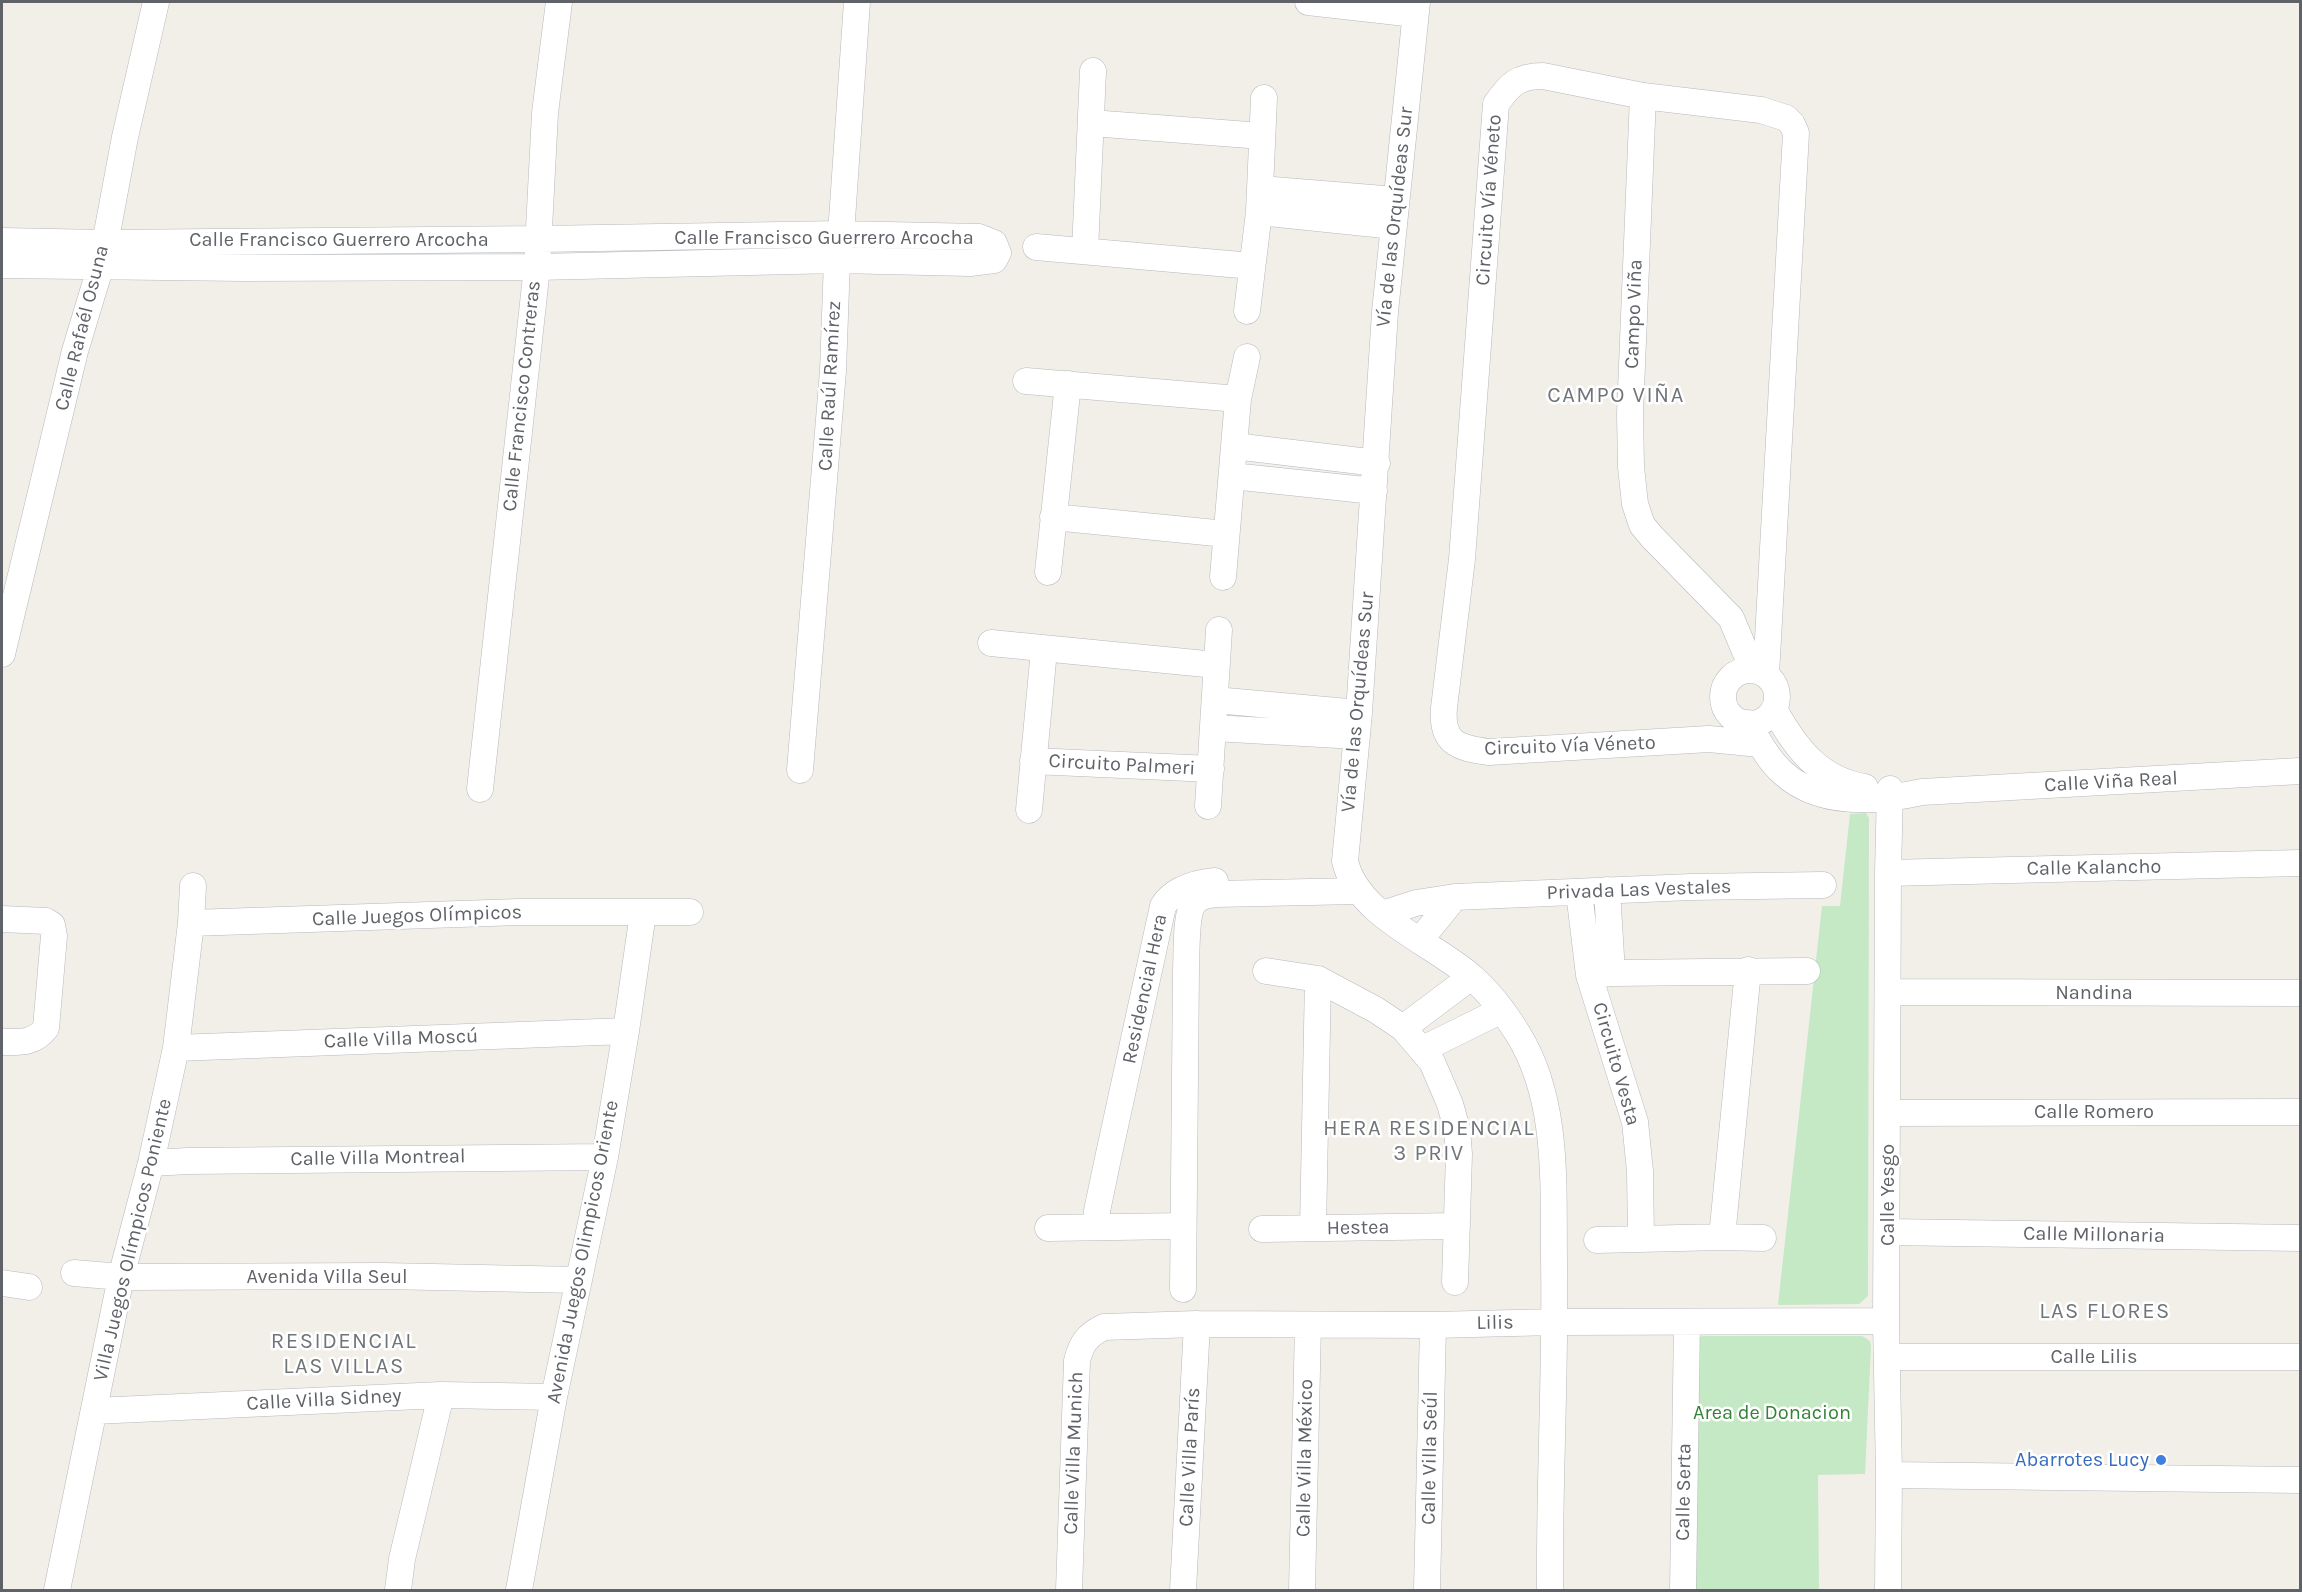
<!DOCTYPE html>
<html>
<head>
<meta charset="utf-8">
<style>
	body { margin:0 }
	#map { position:relative; width:2302px; height:1592px; overflow:hidden; background:#f1efe8; font-family:Karla,sans-serif }
	canvas { display:block }
	.frame { position:absolute; inset:0; border:3px solid #5f6368; pointer-events:none }
</style>
</head>
<body>
<div id="map">
<canvas width="2302" height="1592"></canvas>
<div class="frame"></div>
</div>
<script>
const ctx = document.querySelector('canvas').getContext('2d');
ctx.lineJoin = 'round';
function paint(path, color) { ctx.fillStyle = color; ctx.fill(path, 'evenodd'); }
function stroke(path, color, width, dash) { ctx.strokeStyle = color; ctx.lineWidth = width; ctx.lineCap = dash ? 'butt' : 'round'; ctx.setLineDash(dash || []); ctx.stroke(path); }
function write(font, color, halo, rows, align = 'center') {
  ctx.font = font + ' Karla,sans-serif'; ctx.lineWidth = 5; ctx.setLineDash([]); ctx.textBaseline = 'middle'; ctx.strokeStyle = halo; ctx.fillStyle = color; for (const [text, x, y, turn = 0] of rows) {
    ctx.save(); ctx.translate(x, y); ctx.rotate((+turn || 0) * Math.PI / 180); ctx.textAlign = isNaN(turn) ? turn : align; if (halo) ctx.strokeText(text, 0, 0); ctx.fillText(text, 0, 0); ctx.restore();
  }
}
paint(new Path2D(`
	M1866,813L1869,818L1868,1296L1859,1304L1778,1305L1822,906H1840L1850,814Z
	M1703,1336H1862L1870,1341L1871,1346L1865,1474L1818,1475L1819,1590H1692L1697,1338Z`), '#c5e8c5');
const minor = new Path2D(`
	M1308,2L1415,14
	M1417,2L1385,312L1359,713L1345,861C1357,916 1434,943 1473,978C1491,994 1505,1013 1518,1034C1559,1100 1553,1184 1554,1259C1556,1370 1549,1480 1550,1590
	M1643,96L1630,414L1631,467L1635,504L1642,525L1652,537L1731,618L1753,670
	M1091,123L1262,136
	M1261,189L1396,200
	M1259,212L1394,226
	M2,241L104,243L539,239L841,234L979,237L994,243L998,253L994,260L970,263L837,260L537,267L243,268L2,265
	M1036,247L1252,266
	M1085,251L1093,71
	M1247,311L1259,212L1264,98
	M1026,381L1238,399
	M1234,446L1377,463
	M1232,476L1374,491
	M1053,517L1226,534
	M1048,572L1068,384
	M1223,577L1238,399L1247,357
	M991,643L1216,665
	M2,654L75,351L101,265L125,137L156,2
	M1723 697a27 27 0 1 1 54 0a27 27 0 1 1-54 0Z
	M1215,700L1359,713
	M1774,709C1795,747 1819,780 1865,787
	M1748,723C1758,740 1768,760 1783,773C1819,806 1877,802 1922,792L2300,771
	M1213,728L1357,736
	M1760,744L1709,739L1489,752C1458,748 1441,743 1444,708L1462,559L1496,104C1510,84 1518,76 1543,76L1643,96L1761,110L1786,118L1792,124L1796,133L1766,675
	M1033,761L1211,769
	M800,770L833,371L837,260L841,234L857,2
	M480,789L537,267L545,113L559,2
	M1208,806L1219,630
	M1029,810L1044,650
	M1888,873L2300,863
	M1607,890L1612,973
	M1579,892L1589,975L1635,1122L1640,1171L1641,1238
	M1382,914L1416,903L1455,897L1691,887L1823,885
	M2,919L46,921L52,925L54,936L46,1028C34,1044 19,1042 2,1042
	M191,923L519,912H690
	M1420,940L1455,897
	M1266,971L1318,979L1376,1010L1403,1028L1432,1062L1450,1104L1457,1129L1459,1154L1455,1282
	M1589,975L1612,973L1807,971
	M1888,992L2300,993
	M1403,1028L1471,977
	M176,1048L626,1031
	M1423,1049L1502,1010
	M1888,1113L2300,1112
	M151,1163L188,1161L605,1157
	M1098,1227L1097,1211L1107,1163L1163,906C1174,888 1196,883 1215,881
	M1048,1228L1183,1226
	M1313,1228L1318,979
	M1262,1229L1457,1226
	M1887,1232L2300,1238
	M1722,1237L1748,970
	M1597,1240L1722,1237L1763,1238
	M74,1273L121,1277L383,1276L579,1280
	M2,1283L29,1287
	M1183,1289L1186,970C1187,955 1185,914 1194,903C1199,896 1207,895 1215,894L1358,891
	M1887,1357H2300
	M94,1411L441,1395L554,1397
	M1889,1475L2300,1480
	M57,1590L121,1277L151,1163L176,1048L191,923L193,886
	M398,1590L402,1559L441,1395
	M519,1590L554,1397L605,1157L626,1031L643,913
	M1069,1590L1077,1361C1081,1344 1087,1335 1104,1327L1197,1324L1433,1325L1555,1322L1886,1321
	M1183,1590L1197,1324
	M1302,1590L1308,1325
	M1427,1590L1433,1325
	M1683,1590L1687,1322
	M1888,1590L1889,1475L1886,1321L1888,873L1890,789`);
stroke(minor, '#b5b8bc', 27);
stroke(minor, '#fff', 26);
for (const [x, y, r, color] of [
	[2161,1460,6,"#3f7fe0"]
]) { const dot = new Path2D(); dot.arc(x, y, r, 0, 2 * Math.PI); ctx.fillStyle = color; ctx.fill(dot); stroke(dot, '#fff', 2); }
write('20px', '#5f6368', '#fff', [
	["Circuito Vía Véneto",1489,200,-86],
	["Vía de las Orquídeas Sur",1395,217,-84],
	["Calle Francisco Guerrero Arcocha",824,238],
	["Calle Francisco Guerrero Arcocha",339,240],
	["Campo Viña",1634,314,-88],
	["Calle Rafaél Osuna",82,328,-76],
	["Calle Raúl Ramírez",830,386,-87],
	["Calle Francisco Contreras",522,396,-84],
	["Vía de las Orquídeas Sur",1358,702,-85],
	["Circuito Vía Véneto",1570,746,-2],
	["Circuito Palmeri",1122,765,3],
	["Calle Viña Real",2111,782,-3],
	["Calle Kalancho",2094,868,-1],
	["Privada Las Vestales",1639,890,-2],
	["Calle Juegos Olímpicos",417,916,-2],
	["Residencial Hera",1145,989,-78],
	["Nandina",2094,993],
	["Calle Villa Moscú",401,1039,-2],
	["Circuito Vesta",1616,1064,74],
	["Calle Romero",2094,1112],
	["Calle Villa Montreal",378,1158,-1],
	["Calle Yesgo",1888,1195,-90],
	["Hestea",1358,1228,-1],
	["Calle Millonaria",2094,1235,1],
	["Villa Juegos Olímpicos Poniente",133,1240,-77],
	["Avenida Juegos Olimpicos Oriente",583,1252,-79],
	["Avenida Villa Seul",327,1277],
	["Lilis",1495,1323,-1],
	["Calle Lilis",2094,1357],
	["Calle Villa Sidney",324,1400,-3],
	["Calle Villa Munich",1074,1453,-88],
	["Calle Villa París",1190,1457,-87],
	["Calle Villa México",1305,1458,-89],
	["Calle Villa Seúl",1430,1458,-89],
	["Calle Serta",1684,1492,-89]
]);
write('20px', '#348238', '#fff', [
	["Area de Donacion",1772,1413]
]);
write('20px', '#366cbe', '#fff', [
	["Abarrotes Lucy",2149,1460]
], 'right');
ctx.letterSpacing = '1.5px';
write('22px', '#70757a', '#fff', [
	["CAMPO VIÑA",1616,396],
	["HERA RESIDENCIAL",1429,1129],
	["3 PRIV",1429,1154],
	["LAS FLORES",2105,1312],
	["RESIDENCIAL",344,1342],
	["LAS VILLAS",344,1367]
]);
ctx.letterSpacing = '0px';
</script>
</body>
</html>
